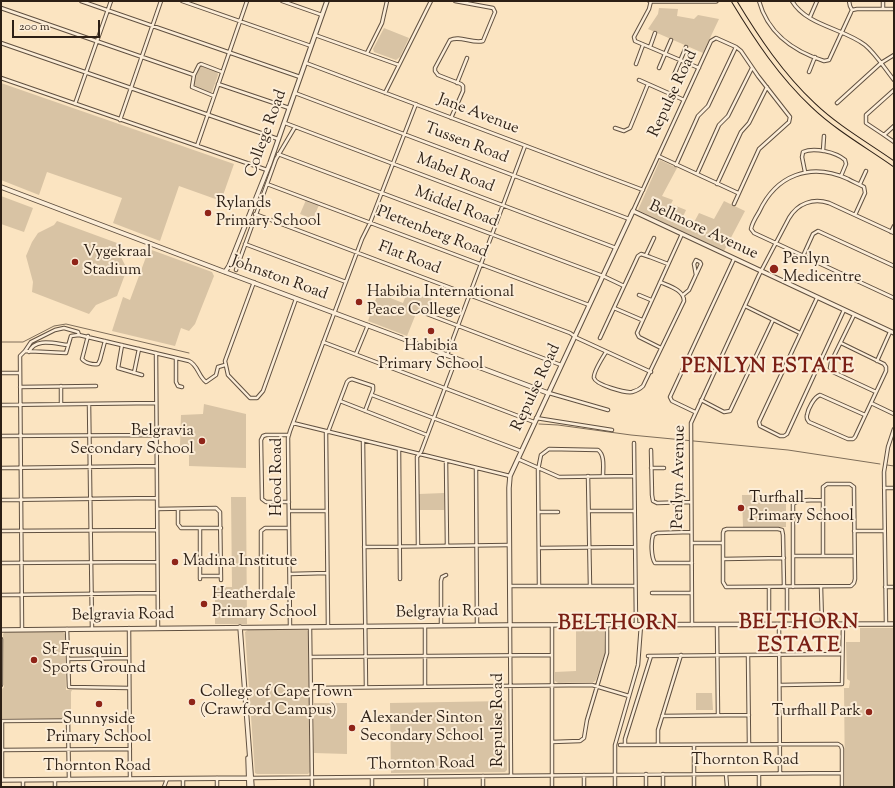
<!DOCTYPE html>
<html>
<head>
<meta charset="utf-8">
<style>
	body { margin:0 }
	#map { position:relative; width:895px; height:788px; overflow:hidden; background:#fbe4c1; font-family:"Sorts Mill Goudy",serif }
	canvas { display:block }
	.frame { position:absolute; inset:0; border:2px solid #2c1f15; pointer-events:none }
	.scale { position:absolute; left:12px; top:20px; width:88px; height:18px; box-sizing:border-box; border:2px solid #2c1f15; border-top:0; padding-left:5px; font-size:12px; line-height:14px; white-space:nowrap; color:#2c1f15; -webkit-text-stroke:3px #fcedd7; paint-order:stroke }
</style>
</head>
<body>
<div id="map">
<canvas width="895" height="788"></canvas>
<div class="frame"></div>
<div class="scale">200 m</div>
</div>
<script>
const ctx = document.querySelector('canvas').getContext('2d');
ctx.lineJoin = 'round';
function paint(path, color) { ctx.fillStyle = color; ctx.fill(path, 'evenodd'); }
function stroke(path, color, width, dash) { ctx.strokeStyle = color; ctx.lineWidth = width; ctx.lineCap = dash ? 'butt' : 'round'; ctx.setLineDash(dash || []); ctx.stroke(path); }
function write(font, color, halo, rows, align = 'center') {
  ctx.font = font + ' "Sorts Mill Goudy",serif'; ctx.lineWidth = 4; ctx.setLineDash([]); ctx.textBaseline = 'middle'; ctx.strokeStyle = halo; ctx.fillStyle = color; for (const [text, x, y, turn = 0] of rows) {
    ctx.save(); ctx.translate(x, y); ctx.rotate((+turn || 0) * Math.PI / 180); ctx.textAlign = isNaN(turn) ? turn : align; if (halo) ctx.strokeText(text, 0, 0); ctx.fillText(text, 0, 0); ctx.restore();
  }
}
paint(new Path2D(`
	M659,8L678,9L677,16L694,19L698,15L719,19L703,53L648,29L658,14Z
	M384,28L409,38L400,57L396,60L374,52L373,49Z
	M202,66L217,71L218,75L212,92H209L195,87L193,84L199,68Z
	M1,83L234,164L221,201L179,186L160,241L113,223L122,198L47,172L39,195L1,180Z
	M660,160L677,168L662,196L673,200L671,204L686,210L681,221L692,226L699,213L714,219L724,201L745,211L724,251L638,210Z
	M1,196L33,208L24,232L1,224Z
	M306,200L319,205L313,219L300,214Z
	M57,221L117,243V249L127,269L117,296L96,305L89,314L32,292L33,282L26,256L32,242L38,233L54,225Z
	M149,249L212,272L214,276L195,324L189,331L181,328L175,346L112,331L123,297L130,300Z
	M408,290L432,299L427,312L423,313L417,311L407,336L368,321L378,293L403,303Z
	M204,404L246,414V468L189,466V446H180L181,415L203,414Z
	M444,493V510H419V494Z
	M742,495H786V527H743Z
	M231,497H246L247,624H215V587H232Z
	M860,628H894V787H845L844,688H849L850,681L847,679L846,642H860Z
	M248,630H307L308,631L310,772L308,774H257L255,773L245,632Z
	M576,630H604L605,653L596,680L594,682L558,683L555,681V672L576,671Z
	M5,632H63L65,634L66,690H72L71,692V716L72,718H1V690L4,687L3,634Z
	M696,693H712L713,710H696Z
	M506,701L507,770L505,772L391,773L390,703Z
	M314,703H347V754L314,753Z`), '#d8c3a4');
stroke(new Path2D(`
	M1,342H23L54,326L66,324L189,353
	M539,424L558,425L631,435L788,450L880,464
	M887,465L894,466`), '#7e6d59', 1);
const minor = new Path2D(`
	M81,1L300,77
	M182,1L311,46
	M282,1L322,15
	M651,1L649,9L634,37L635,41L699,68
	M759,1C768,34 793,51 824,61L829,60L852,10L857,9H894
	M792,1C807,26 843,28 865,45C876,54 885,69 894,80
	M849,1L850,6L852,10
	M1,8L194,75
	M883,9V1
	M810,17L817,1
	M315,35L399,65
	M1,43L278,139
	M650,47L655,33
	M367,53L382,23L387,1
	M306,63L643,190
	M636,64L643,45
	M659,68L671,40
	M809,72L815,57
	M674,75L686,47
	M1,78L267,170
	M639,80L648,84
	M457,83L467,58
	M218,84L289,108
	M295,93L629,219
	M385,93L431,1
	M214,96L192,87L194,75L199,65L201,64L222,72
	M837,103L881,63L894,55
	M75,104L111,1
	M451,118L463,91V86L461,84L438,75L435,71V68L450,40C460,35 472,44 483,41L495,12L493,8L455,1
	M120,120L161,1
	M285,123L616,248
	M894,126L884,135L894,142
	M615,128L624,131L630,128L648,84L684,100
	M884,135L866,123V115L894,90
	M197,146L247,1
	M823,151L824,136
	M278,154L603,276L624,286
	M658,156L738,193
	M676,165L698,116L708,106L736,47
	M805,172L802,157L803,152C814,147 836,152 845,160L846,164L841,176
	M697,174L719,125L728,116L752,68
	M267,184L589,305
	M717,184L741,132L749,123L767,87
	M860,184L866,171
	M633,211L711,41L716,38L736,47L741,51L758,76L790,117L789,122L759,149L734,204
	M255,214L570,333L577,338L651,372
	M855,215L865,193L864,187C859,184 853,182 848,179C810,162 776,175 759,212C756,217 752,223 751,229L754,233L894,298
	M891,232L894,226
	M245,244L346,282
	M646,255L654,238
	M803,256L813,234L818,231L894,266
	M236,270L276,159L295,127
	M254,282L225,361L228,375L250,398H257L263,391L296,299
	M639,295L651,300
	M683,295L689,290L701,264L700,262L696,260L694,264L696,275
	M817,298L759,422L760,426L780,436H784L787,434L844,310
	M745,306L800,333
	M614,308L642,320
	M427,314L561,365
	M854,315L831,362L830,368L833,372L876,392
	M88,336L82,359C85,363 93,365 98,364L100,360L105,341
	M600,338L638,256L641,254L650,257L668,264
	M323,342L534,422
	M841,343L884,364L886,367V371L855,437L853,439H848L809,422C807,419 806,419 807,415C808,409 814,397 820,395L865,415
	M122,345L118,368L142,375
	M661,348L639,337L637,333L682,234
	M25,351L31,342L55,330L64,328L78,332L79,335
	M29,352C35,337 56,344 68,345
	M606,352C603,357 593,372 594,378C596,385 625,393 632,392C636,391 640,389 643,386L684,301C684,290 669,286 660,282
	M156,353L158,628
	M356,354L368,325
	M447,355L525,146
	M176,358V382L178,386L182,387
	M877,361L890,332
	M1,373H20
	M134,373L139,349
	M61,386V404
	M20,387L96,386
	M549,393L608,410
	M372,395L521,451
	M701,400L724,412L730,411L773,320
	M340,401L427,435
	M871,403L894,414
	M89,404L92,629
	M1,405L156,403
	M695,412L672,401L670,397L734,259
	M536,418L612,430
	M293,423L510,476
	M326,431L328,627
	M328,432L347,382L349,380L352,379L373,386V390L365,411
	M289,435H266L263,436L261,440L262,499L266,502H289
	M1,436L156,435
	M363,441L366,687
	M634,443L636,625
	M399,449L400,579
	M651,450L652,495L653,501L657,503L691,502
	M518,459L559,477L634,476
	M446,461L447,546
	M1,468L156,466
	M476,468L477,625
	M651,468H664
	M588,476L590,586
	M884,488H894
	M1,500L156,498
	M157,509L216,508L220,512L221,580
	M178,509V524L181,528H221
	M289,511H326
	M589,511H634
	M539,512H558
	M200,528V579
	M289,528H265L261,531V593L264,597H290
	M1,531L157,530
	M854,531H884
	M691,532L657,533L653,535C651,542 651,557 655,563H692
	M692,543H723
	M418,546L417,457L421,452L456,359
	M364,547L509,545
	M539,548L634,547
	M793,556H854
	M723,559L784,558
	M1,563L157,562
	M290,574L327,573
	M200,576H221
	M510,586H635
	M539,586L538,470L541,455L549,449L598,450C605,455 603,468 603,476
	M769,587V624
	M784,587L783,535L782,530L778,529H727L724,530L723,533V582L726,587L851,586L854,583L855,579L854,491V487L850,484H827L823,487V556
	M787,587V611
	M793,587V504C799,498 814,501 823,500
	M821,587L822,624
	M885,587H894
	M652,593H692
	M1,595L157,593
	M886,624L884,472L888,447L894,429
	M441,625V581L442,577L446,575
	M510,625L511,775
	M552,625V787
	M692,625L691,423L759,275L789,218C798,203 813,198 829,203L894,233
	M717,625L718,715
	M779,625L780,773
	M425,626V687
	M290,627L288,438L290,431L362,239L370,223L416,104
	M310,627L312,787
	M129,628L130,779
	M22,629L20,356L25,351L66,353L71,336L79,335L189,361C198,365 198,376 206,382L216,375L218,367L225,365
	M67,629L69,687L129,688
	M1,639V685
	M748,655L749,744
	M648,656L842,654
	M311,657L552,655
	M68,659L129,658
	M780,685L842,684L843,624
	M311,688L592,685L629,696
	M662,716L749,715
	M68,720L69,780
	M1,721L129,720
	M2,721V780
	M552,742L580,741L584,738L587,720L607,653V625
	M620,745L838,744L841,746L842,749V787
	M625,745V739L651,656
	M658,745V730L681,655
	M694,745V787
	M2,750L130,749
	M646,774V787
	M663,774V787
	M726,774L727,787
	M759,774V787
	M584,775V787
	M483,776V787
	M372,777V787
	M426,777V787
	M217,778V787
	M251,778L842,773
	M183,779V787
	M23,780V787
	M55,780V787
	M164,787L167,779
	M615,787V745L638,665L641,625`);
const tertiary = new Path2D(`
	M650,1H716
	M1,187L225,272L548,393
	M225,272L229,266L270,163L327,1
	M510,625L509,488L510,476L633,211L894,333
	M240,627L252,787
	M1,630L507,625L894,624
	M248,758L249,787
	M1,780L251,778`);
const primary = new Path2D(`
	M734,1C757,39 781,75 813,105C837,128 867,145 894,164`);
stroke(minor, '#605040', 4.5);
stroke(tertiary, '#605040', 5.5);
stroke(primary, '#2c1f15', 6);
stroke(minor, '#fcedd7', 2.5);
stroke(tertiary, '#fcedd7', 3.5);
stroke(primary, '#fbe4c1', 4);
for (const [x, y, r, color] of [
	[208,213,4,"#8f2418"],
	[75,262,4,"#8f2418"],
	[774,269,5,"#8f2418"],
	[359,302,4,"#8f2418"],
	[431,331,4,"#8f2418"],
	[202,441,4,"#8f2418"],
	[741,508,4,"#8f2418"],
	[175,562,4,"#8f2418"],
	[204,604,4,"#8f2418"],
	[34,660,4,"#8f2418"],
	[192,702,4,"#8f2418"],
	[99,704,4,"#8f2418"],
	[869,712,4,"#8f2418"],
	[352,728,4,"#8f2418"]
]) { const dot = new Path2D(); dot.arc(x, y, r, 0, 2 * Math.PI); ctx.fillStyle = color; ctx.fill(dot); stroke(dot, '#fcedd7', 1.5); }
write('16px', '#2c1f15', '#fcedd7', [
	["Repulse Road",674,94,-65],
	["Jane Avenue",478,115,21],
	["College Road",267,134,-70],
	["Tussen Road",466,144,21],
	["Mabel Road",455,174,21],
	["Middel Road",456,208,21],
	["Bellmore Avenue",703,231,25],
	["Plettenberg Road",432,233,21],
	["Flat Road",409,259,21],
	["Johnston Road",279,279,20],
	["Repulse Road",537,388,-65],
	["Hood Road",278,477,-90],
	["Penlyn Avenue",680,477,-89],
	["Belgravia Road",447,613,-1],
	["Belgravia Road",123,616,-1],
	["Repulse Road",499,720,-90],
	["Thornton Road",745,761],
	["Thornton Road",421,765,-1],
	["Thornton Road",97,767]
]);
write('16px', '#2c1f15', '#fcedd7', [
	["Rylands",216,204],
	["Primary School",216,222],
	["Vygekraal",83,253],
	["Stadium",83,271],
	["Penlyn",783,260],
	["Medicentre",783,278],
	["Habibia International",367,293],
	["Peace College",367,311],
	["Habibia",431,347,"center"],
	["Primary School",431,365,"center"],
	["Belgravia",194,432,"right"],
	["Secondary School",194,450,"right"],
	["Turfhall",749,499],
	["Primary School",749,517],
	["Madina Institute",183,562],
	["Heatherdale",212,595],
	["Primary School",212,613],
	["St Frusquin",42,651],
	["Sports Ground",42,669],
	["College of Cape Town",200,693],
	["(Crawford Campus)",200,711],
	["Turfhall Park",861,712,"right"],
	["Alexander Sinton",360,719],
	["Secondary School",360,737],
	["Sunnyside",99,720,"center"],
	["Primary School",99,738,"center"]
], 'left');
ctx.letterSpacing = '1px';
write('bold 20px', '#7a1f14', '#fcedd7', [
	["PENLYN ESTATE",768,369],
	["BELTHORN",799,625],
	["ESTATE",799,648],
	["BELTHORN",618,626]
]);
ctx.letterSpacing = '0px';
</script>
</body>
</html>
